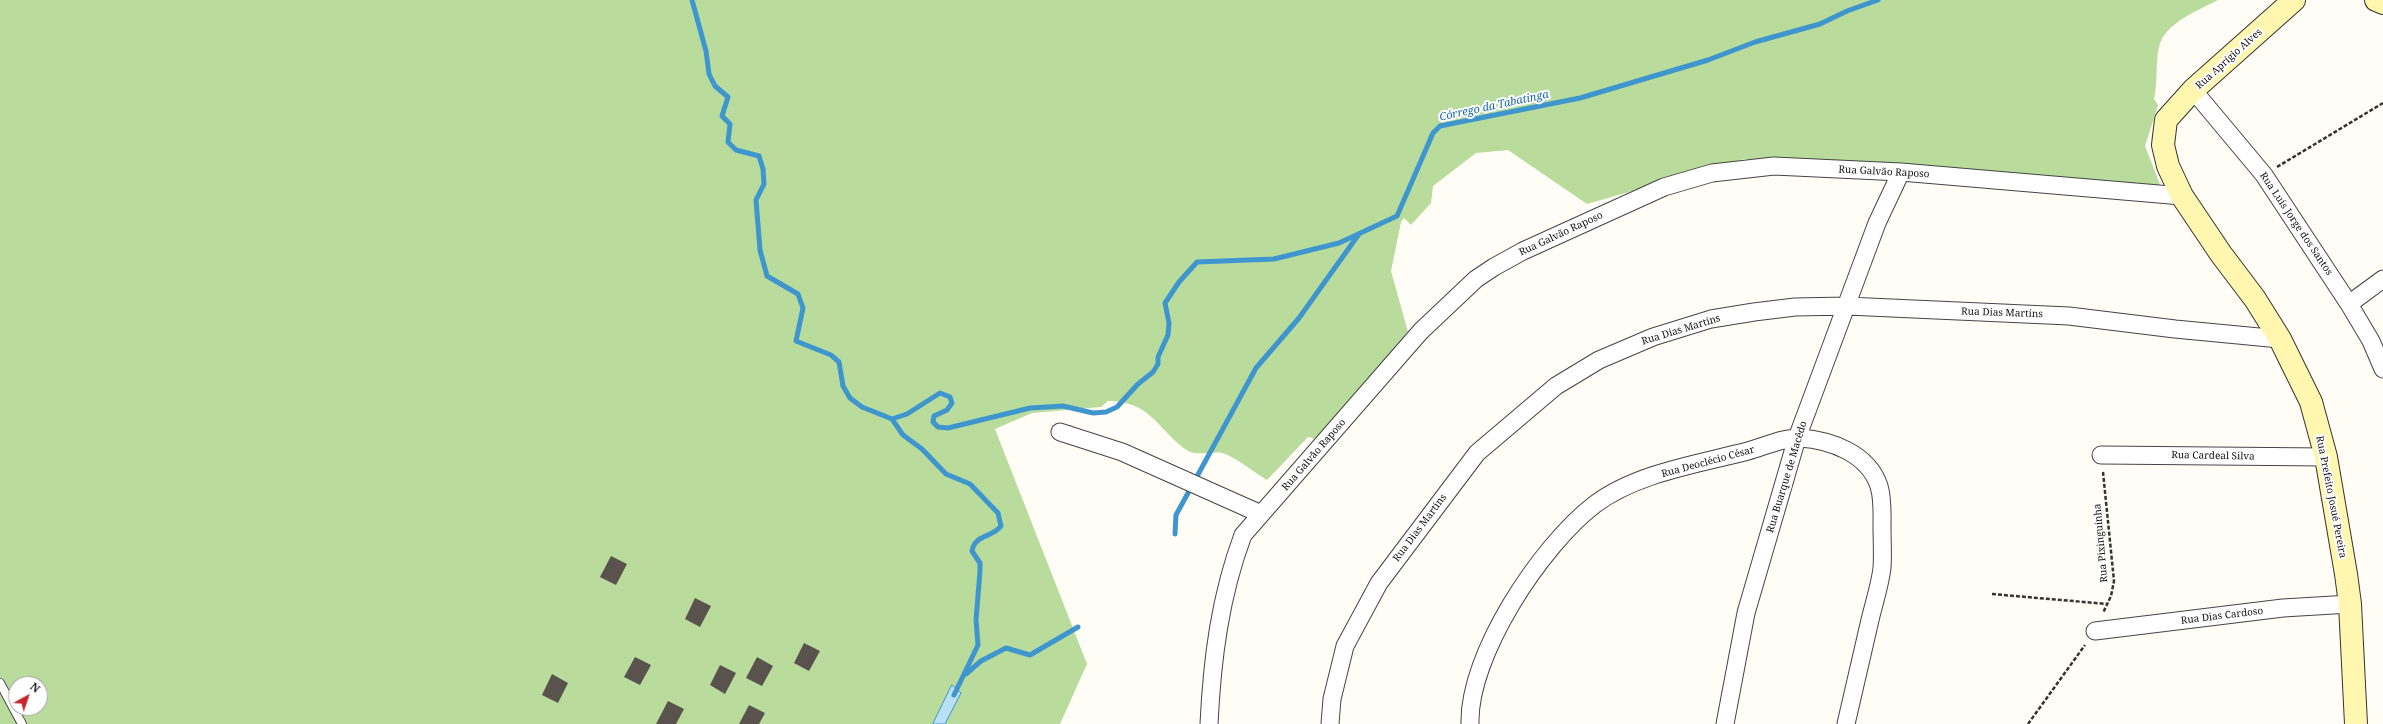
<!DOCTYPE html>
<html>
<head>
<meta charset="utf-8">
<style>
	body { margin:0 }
	#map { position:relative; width:2383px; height:724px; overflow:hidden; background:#fffdf5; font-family:"Noto Serif",serif }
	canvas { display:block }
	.north { position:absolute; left:8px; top:676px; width:40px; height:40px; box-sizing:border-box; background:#fff; border:1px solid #a0a0a0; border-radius:50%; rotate:40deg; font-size:11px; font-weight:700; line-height:16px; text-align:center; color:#111 }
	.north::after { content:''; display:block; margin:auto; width:14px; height:18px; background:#c4262e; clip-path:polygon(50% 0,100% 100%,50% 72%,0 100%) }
</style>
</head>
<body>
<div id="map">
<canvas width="2383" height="724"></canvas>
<div class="north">N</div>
</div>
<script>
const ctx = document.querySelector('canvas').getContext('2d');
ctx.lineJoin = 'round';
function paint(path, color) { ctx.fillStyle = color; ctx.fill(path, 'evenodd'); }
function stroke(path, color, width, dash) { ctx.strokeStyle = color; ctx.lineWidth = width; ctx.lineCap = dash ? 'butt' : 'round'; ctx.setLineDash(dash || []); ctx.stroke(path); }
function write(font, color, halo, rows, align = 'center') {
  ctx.font = font + ' "Noto Serif",serif'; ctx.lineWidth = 4; ctx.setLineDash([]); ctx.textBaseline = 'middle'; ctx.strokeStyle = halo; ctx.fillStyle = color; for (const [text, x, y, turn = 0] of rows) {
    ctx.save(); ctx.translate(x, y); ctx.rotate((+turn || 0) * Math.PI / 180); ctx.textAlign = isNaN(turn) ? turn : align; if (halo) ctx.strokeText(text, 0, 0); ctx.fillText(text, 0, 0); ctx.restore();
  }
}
paint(new Path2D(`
	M0,0H2218C2199,10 2170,21 2161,41C2155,53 2158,84 2154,99L2158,105L2145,146L2161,187L1744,159L1587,204L1508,150L1476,153L1433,186L1431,203L1411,225L1404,218L1401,222L1391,271L1408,332L1405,334L1409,338L1316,439L1308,437L1267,480C1255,473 1234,456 1222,453C1212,451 1197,456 1188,451C1158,431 1152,401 1108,401L1101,407L1032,413L995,429L1087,664L1060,724H0ZM16,684H40V708H16Z`), '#b9dc9c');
const water = new Path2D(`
	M952,685L961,693L945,724H933Z`);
paint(water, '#b9e0f7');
stroke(water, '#3f96cf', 1);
stroke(new Path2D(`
	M692,0L706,51L709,74L715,86L728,97L722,116L730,124L728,142L736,150L759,156L763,169L764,184L756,200L760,250L767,276L798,294L803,308L796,341L831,355L839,362L843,386L850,398L862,407L892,419L903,435L922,449L946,474L970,484L998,513L1001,526C992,538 975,534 972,551L980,563V571L976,620L978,645L954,695
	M892,419L907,414L940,393L950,397L952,403L947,410L934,416L933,422L938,427L948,428L1030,408L1063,406L1093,413L1106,412L1117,407L1138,384L1153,372L1158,364V357L1168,335L1169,323L1165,303L1179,282L1197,262L1274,259L1339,243L1397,216L1433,133L1440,126L1580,98L1708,60L1755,42L1820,24L1847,11L1878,0
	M1175,534L1176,515L1256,368L1299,318L1359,234
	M966,674L981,661L1006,648L1030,655L1078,627`), '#3f96cf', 5);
paint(new Path2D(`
	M611,556L627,564L616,585L600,577Z
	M695,598L711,606L700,627L685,619Z
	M804,643L820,651L809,671L794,663Z
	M635,657L651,665L640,685L624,677Z
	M757,657L773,666L762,686L746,678Z
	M720,665L736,673L725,694L710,685Z
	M552,674L568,683L558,703L542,695Z
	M668,701L684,709L676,724H656Z
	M749,705L765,713L759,724H739Z`), '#5a524d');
const lane = new Path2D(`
	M0,683L22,724`);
const street = new Path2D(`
	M2193,90L2264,175L2349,304L2371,341L2383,369
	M2349,304L2383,279
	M1060,432L1122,452L1261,514
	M2101,455L2326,457
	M2095,631L2283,608L2350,604
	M1209,724C1212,660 1220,596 1243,535L1421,331L1476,279L1494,267L1523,251L1664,187L1712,173L1774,166L1901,172L2182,196
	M1330,724L1332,699L1345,646L1379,583L1477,453L1556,386L1599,360L1653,337L1711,319L1754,312L1795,307L1847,306L2069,316L2175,329L2280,339
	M1470,724C1468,655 1541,546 1594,505C1636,473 1698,464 1748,451C1763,447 1784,437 1800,438C1830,440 1868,453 1879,486C1883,499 1882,514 1882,527C1882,541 1883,555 1882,568C1880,585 1874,603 1870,620C1862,655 1854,689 1846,724
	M1725,724L1746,613L1797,438L1877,223L1901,172`);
const secondary = new Path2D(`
	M2294,0L2193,90L2166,120L2163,145L2168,166L2182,196L2221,254L2255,299L2280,339L2311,402L2326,457L2346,574L2350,604L2356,724
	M2376,0L2383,3`);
stroke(lane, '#444', 10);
stroke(street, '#444', 19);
stroke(secondary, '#333', 24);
stroke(new Path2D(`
	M2277,167L2383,103
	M2103,472L2114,581L2111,596L2103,613
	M1992,594L2107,604
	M2028,724L2085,645`), '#333', 2.5, [4, 2]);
stroke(lane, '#fff', 8);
stroke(street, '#fff', 17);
stroke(secondary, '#fff6b0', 22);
write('10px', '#111', '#fff', [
	["Rua Aprígio Alves",2229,59,-42],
	["Rua Galvão Raposo",1884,172,3],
	["Rua Luís Jorge dos Santos",2296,224,56],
	["Rua Galvão Raposo",1561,234,-25],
	["Rua Dias Martins",2002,313,2],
	["Rua Dias Martins",1681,330,-17],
	["Rua Galvão Raposo",1314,455,-49],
	["Rua Cardeal Silva",2213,456,1],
	["Rua Deoclécio César",1708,462,-15],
	["Rua Buarque de Macêdo",1787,477,-73],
	["Rua Prefeito Josué Pereira",2331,497,79],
	["Rua Dias Martins",1420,528,-53],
	["Rua Pixinguinha",2101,543,-95],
	["Rua Dias Cardoso",2222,616,-7]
]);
write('italic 11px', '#1768a6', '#fff', [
	["Córrego da Tabatinga",1494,106,-12]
]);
</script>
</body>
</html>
